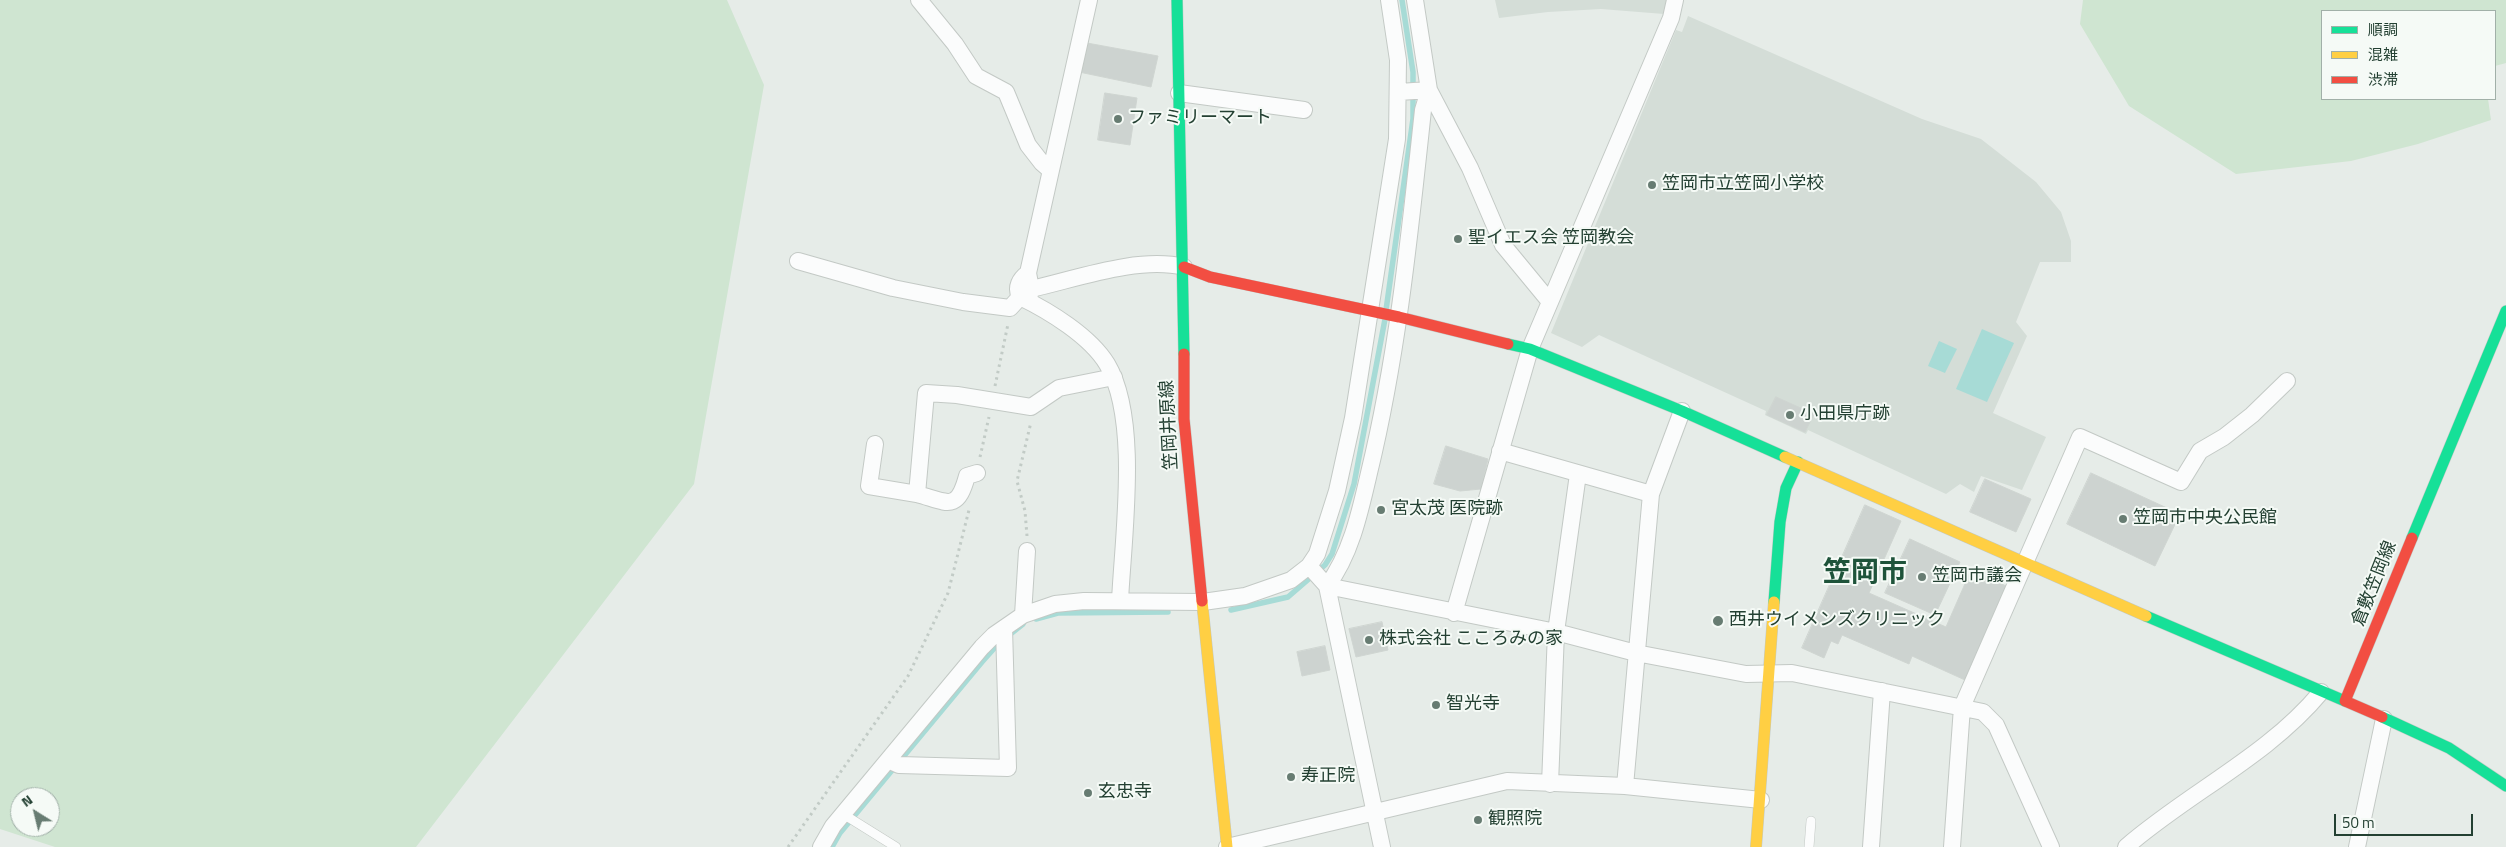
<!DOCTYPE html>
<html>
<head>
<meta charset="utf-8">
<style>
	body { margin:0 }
	#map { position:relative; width:2506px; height:847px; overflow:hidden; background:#e6ece8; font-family:"Titillium Web","Noto Sans JP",sans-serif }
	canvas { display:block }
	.legend { position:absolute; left:2321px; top:10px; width:175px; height:90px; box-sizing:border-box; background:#f5faf6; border:1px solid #a1b0a8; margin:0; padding:6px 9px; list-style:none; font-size:15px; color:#234032 }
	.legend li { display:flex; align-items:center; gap:10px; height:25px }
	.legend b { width:25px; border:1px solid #a1b0a8 }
	.north { position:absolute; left:10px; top:787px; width:50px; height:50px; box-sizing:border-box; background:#f5faf6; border:1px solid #a1b0a8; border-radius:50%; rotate:324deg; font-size:14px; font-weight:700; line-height:20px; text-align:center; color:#234032 }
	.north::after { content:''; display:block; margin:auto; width:18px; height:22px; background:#677c72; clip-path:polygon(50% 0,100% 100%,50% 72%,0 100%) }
	.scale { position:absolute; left:2334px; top:814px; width:139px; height:22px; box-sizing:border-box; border:2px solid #234032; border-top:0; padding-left:6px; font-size:15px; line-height:18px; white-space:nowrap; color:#234032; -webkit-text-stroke:4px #f5faf6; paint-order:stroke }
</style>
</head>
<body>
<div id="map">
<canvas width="2506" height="847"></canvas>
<ul class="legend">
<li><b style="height:6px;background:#16e098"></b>順調</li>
<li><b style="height:6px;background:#ffcf43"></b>混雑</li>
<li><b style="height:6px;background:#f24e42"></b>渋滞</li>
</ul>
<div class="north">N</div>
<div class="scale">50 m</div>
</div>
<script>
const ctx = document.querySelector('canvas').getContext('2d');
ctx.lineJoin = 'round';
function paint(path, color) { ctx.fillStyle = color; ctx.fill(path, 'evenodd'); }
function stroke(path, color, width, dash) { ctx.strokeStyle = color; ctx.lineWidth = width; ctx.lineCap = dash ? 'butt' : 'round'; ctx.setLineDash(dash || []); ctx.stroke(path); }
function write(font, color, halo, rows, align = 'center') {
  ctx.font = font + ' "Titillium Web","Noto Sans JP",sans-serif'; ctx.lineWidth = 4; ctx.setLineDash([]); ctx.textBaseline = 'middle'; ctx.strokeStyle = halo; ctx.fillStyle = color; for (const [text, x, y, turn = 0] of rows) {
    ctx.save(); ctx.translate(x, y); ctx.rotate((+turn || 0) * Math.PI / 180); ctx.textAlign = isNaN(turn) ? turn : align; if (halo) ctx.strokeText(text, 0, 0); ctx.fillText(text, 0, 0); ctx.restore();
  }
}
paint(new Path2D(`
	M1495,0H1667L1664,14L1601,9L1548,12L1499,18Z
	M1688,16L1922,119L1981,139L2036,182L2061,212L2071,241V262H2040L2016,322L2027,336L1993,413L2046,437L2022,490L1981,476L1974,492L1960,484L1946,494L1808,430L1806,434L1765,415L1766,411L1599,335L1582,347L1551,333L1676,30L1682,32Z`), '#d4ddd7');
paint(new Path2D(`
	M0,0H727L764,85L694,484L416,847H55L0,829ZM20,797H50V827H20Z
	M2083,0H2506V63L2495,66V11H2322V99H2488L2491,120L2418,144L2351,161L2236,174L2129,106L2080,24Z`), '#cfe5d1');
paint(new Path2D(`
	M1982,329L2014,343L1987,402L1956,389Z
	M1939,341L1957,349L1945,373L1928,366Z`), '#a7dbd6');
stroke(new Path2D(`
	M1386,310L1413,119V72L1402,0
	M1231,610L1288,597L1325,565L1332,554L1354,484L1385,319
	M1036,619L1058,613L1168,612
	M832,847L840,833L982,662L999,643L1023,624`), '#a7dbd6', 5.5);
const building = new Path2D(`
	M1087,43L1158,56L1151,87L1079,72Z
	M1105,93L1137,98L1130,145L1098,140Z
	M1776,397L1814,414L1805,432L1767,415Z
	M1446,446L1488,459L1481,489L1460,491L1434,484Z
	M2091,473L2180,514L2155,566L2067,524Z
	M1985,479L2031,499L2016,532L1970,512Z
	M1865,505L1901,521L1869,593L1946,627L1971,570L2006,586L1965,680L1912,656L1909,664L1842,635L1838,644L1831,641L1824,658L1802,648Z
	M1910,539L1960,562L1935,615L1885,593Z
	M1382,622L1388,650L1356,657L1349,629Z
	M1325,646L1330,670L1302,676L1297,652Z`);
paint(building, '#cdd3d0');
stroke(building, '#cfd5d1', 1);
const lane = new Path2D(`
	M843,814L896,847
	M1809,847L1811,821`);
const street = new Path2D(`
	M919,0L955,44L976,76L1006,92L1028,145L1042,163L1050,170
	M1399,92L1429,90L1470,168L1503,245L1550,302
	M1179,93L1304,110
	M798,261L893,288L963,302L1010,308L1020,297
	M1028,273C1020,279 1015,287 1020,297C1049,311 1090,336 1107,364C1140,419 1123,536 1120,601
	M1031,289L1028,273L1089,0
	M1029,299L1031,289C1076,279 1138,256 1184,267
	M875,444L869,486L917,494
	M1500,451L1651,494
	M977,473L967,476C957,513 947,502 917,494L926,393L957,395L1031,407L1059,388L1114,377
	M1309,566L1327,586L1556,632L1636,653L1746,674L1792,673L1983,712L1996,725L2051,847
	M1454,613L1530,349L1671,18L1675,0
	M1023,615L1027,551
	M888,760L899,765L1008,768L1004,628
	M1550,784L1556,632L1578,474
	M1625,786L1651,494L1682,411
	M821,847L833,826L982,647L994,635L1023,615L1055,604L1084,601L1203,602L1245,596L1291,580L1309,566L1317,554L1337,491L1353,418L1397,139L1398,60L1389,0
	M1227,847L1507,781L1625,786L1761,800
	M1382,847L1327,586C1351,554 1360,512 1369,473C1398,354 1410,231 1423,110L1429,90L1415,0
	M1871,847L1882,691
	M1952,847L1962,707L2080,437L2181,482L2200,451L2224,437L2252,415L2287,381
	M2126,847C2188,793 2268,756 2321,692
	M2357,847L2384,719`);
const fast = new Path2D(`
	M1177,0L1184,354
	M1508,344L1530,349L1682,411L1785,457
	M2412,538L2506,311
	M1774,602L1780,522L1786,488L1798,462
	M2146,616L2345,701
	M2382,717L2449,748L2506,786`);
const slow = new Path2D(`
	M1785,457L2146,616
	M1202,601L1227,847
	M1756,847L1774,602`);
const jam = new Path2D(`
	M1184,267L1210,277L1399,317L1508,344
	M1184,354V419L1202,601
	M2382,717L2345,701L2412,538`);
stroke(lane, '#c3c9c5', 10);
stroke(street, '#c3c9c5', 18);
stroke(fast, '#c2c9c5', 12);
stroke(slow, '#c2c9c5', 12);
stroke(jam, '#c2c9c5', 12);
stroke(new Path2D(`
	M995,386L1008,324
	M980,457L989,417
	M1027,536L1025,511L1017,481L1031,422
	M788,847L908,676L948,593L969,510`), '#c2cbc6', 3, [2.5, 4]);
stroke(lane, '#fbfcfc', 9);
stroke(street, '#fbfcfc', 16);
stroke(fast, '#16e098', 11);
stroke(slow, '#ffcf43', 11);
stroke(jam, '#f24e42', 11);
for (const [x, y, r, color] of [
	[1118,119,5,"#677c72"],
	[1652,185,5,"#677c72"],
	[1458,239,5,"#677c72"],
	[1790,415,5,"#677c72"],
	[1381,510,5,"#677c72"],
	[2123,519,5,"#677c72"],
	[1922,577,5,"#677c72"],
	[1718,621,6,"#677c72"],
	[1369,640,5,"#677c72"],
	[1436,705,5,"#677c72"],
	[1291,777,5,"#677c72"],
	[1088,793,5,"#677c72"],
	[1478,820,5,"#677c72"]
]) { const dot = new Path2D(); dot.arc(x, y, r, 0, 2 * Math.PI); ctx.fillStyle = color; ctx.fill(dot); stroke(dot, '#f5faf6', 2); }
write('18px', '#234032', '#f5faf6', [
	["ファミリーマート",1128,119],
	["笠岡市立笠岡小学校",1662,185],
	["聖イエス会 笠岡教会",1468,239],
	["小田県庁跡",1800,415],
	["宮太茂 医院跡",1391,510],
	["笠岡市中央公民館",2133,519],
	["笠岡市議会",1932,577],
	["西井ウイメンズクリニック",1729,621],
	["株式会社 こころみの家",1379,640],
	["智光寺",1446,705],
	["寿正院",1301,777],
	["玄忠寺",1098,793],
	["観照院",1488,820]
], 'left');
write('18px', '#234032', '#f5faf6', [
	["笠岡井原線",1170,425,-93],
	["倉敷笠岡線",2375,584,-68]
]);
write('bold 28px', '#1e533a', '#f5faf6', [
	["笠岡市",1865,574]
]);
</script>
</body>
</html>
